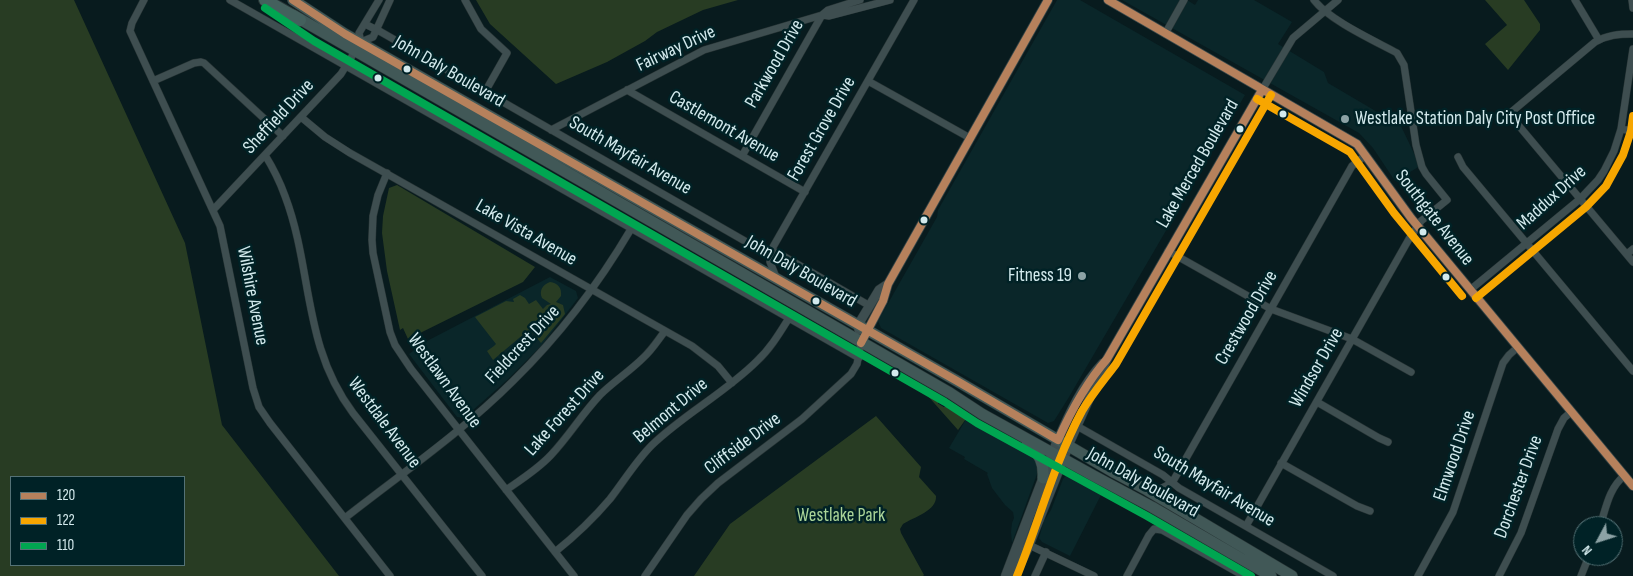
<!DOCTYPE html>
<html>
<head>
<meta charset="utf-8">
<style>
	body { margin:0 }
	#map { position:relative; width:1633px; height:576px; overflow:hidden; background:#081b1e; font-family:"Sofia Sans Condensed",sans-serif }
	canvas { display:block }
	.legend { position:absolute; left:10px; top:476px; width:175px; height:90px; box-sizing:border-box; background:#002226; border:1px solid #547276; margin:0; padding:6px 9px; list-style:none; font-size:15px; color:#d3eaed }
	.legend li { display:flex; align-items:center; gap:10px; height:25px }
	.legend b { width:25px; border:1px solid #547276 }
	.north { position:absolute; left:1573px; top:516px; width:50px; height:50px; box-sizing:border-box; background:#002226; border:1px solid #547276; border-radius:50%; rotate:230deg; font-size:14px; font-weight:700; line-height:20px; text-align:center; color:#d3eaed }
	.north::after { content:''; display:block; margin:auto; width:18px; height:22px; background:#8ca2a5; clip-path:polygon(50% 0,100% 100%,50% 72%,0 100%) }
</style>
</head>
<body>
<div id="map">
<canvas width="1633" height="576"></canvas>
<ul class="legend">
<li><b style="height:6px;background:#b6815c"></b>120</li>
<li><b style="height:6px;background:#f7a600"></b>122</li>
<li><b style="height:6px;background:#00a651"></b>110</li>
</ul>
<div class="north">N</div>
</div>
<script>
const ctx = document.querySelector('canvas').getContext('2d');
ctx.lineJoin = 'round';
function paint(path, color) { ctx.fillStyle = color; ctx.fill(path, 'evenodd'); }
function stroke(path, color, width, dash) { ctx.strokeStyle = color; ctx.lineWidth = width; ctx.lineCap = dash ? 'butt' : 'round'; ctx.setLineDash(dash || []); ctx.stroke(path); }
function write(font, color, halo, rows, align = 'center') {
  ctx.font = font + ' "Sofia Sans Condensed",sans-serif'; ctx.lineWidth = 5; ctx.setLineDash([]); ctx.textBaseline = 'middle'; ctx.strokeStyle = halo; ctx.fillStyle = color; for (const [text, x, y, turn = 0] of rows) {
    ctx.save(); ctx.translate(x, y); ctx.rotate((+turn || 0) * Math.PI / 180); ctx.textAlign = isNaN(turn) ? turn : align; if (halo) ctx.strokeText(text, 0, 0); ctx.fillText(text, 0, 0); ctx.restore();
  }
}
paint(new Path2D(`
	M1057,0H1080L1245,95L1069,397L1054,421L1048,423L881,328L878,321L937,217L938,210Z
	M1122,0H1187L1195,5L1198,0H1254L1292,22L1278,44L1324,72L1328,83L1401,126L1420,166L1395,181L1373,148L1359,133Z
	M550,277L576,291L578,298L542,345L506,381L464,418L457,417L409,354L427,341Z
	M968,416L1028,451L1037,462V474L1012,543L1011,532L1012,523L1014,518L1013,512L1005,505L992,488L987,474L988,473L964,459L965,457L949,448Z
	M1070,473H1075L1086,482L1103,491L1070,556L1042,542L1039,538L1044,521L1051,510L1063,479L1067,474Z`), '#0a2629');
paint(new Path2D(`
	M0,0H74L185,243L222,425L339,576H0ZM11,477H184V565H11Z
	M476,0H738L703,10L657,32L645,41L607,62L556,84L490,24Z
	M1485,0H1524L1540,24V30L1508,70L1485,44L1507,25Z
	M397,185L535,267L523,282L408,339L403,328L400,330L387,271L382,233L383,216L389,188Z
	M550,282C558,283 562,288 561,296L556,302L563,305L565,314L541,343L533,333L528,336L525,333L493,360L487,351L494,346L496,344L475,317L506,301L514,302L513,299L520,295L525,298L529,304L536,300L543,309L547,305L551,304L542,298C539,291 542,285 550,282Z
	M934,392L968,416L958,430L927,395Z
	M876,416L921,467L919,477L936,496C937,511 914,517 903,524L900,529L901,533L924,575L923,576H694L730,524Z`), '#283c23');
stroke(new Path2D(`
	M939,403L944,406L947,404L946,402`), '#060a26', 2);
const minor = new Path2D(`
	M144,0L132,23L130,31L220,226L253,388L259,407L270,423L390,576
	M230,0L859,358
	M465,0L481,29L507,53L485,92
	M1575,0L1599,40
	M1632,0L1633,8
	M365,24L381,32L757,248C764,251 771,250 778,253L870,306
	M1165,34L1184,0
	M1633,34C1619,34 1607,35 1595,42L1509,114L1633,262
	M361,42L373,37L390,0
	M361,42L359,33L379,0
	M153,81L194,63L201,62L204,63L283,136
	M868,81L970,138
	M627,90L805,192
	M1262,90L1293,38L1338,0
	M301,117L325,137L350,153L692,346L718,366L732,383
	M1621,129L1633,131
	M551,130L704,50L822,15L829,16L890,0
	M265,155C273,168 280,182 285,196C313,270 302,345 353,413L482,576
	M742,156L822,15L828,10L860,0
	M1458,157L1463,167L1633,371
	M387,173L378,195L373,216L372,240L373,253L390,332L395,345L411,369L574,576
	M213,210L341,74L357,48
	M1168,251L1271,309L1352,339L1411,372
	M1627,254L1633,249
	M776,277L770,262L773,247L914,0
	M1470,290L1580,199L1598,180L1604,171L1614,151L1621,129L1633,49
	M1317,402L1379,438L1388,442
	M1077,426L1163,475L1179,488L1333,576
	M1281,463L1357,506L1370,511
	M506,490C522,479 538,469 551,455C569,436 582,414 600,395C613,382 630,371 643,358C652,350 658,340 665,331
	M1152,493L1172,483L1352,166L1366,155
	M345,518C401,474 462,432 513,381C559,336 598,285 631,229
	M1246,526L1409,239L1421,221L1447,200L1426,174L1422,167L1416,145L1404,65L1397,53C1373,40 1329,20 1314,0
	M1600,526C1606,508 1609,488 1624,476
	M1029,545L1094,576
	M555,552C575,536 593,519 610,499C624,481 636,461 652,445C684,414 725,393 757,361C770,349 779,334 789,318
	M645,576L687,515L701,499L718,483L802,419L851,374L857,364L861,343
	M1035,576L1046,552
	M1127,576L1149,535L1154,529L1162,530L1244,576
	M1418,576L1453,512L1503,363L1509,355L1518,347
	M1499,576L1521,533L1558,429L1564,418L1571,412
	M1581,576L1589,556`);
const tertiary = new Path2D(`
	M1108,0L1357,144L1411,218L1633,486
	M859,330L858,325L879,290L888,284
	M861,343L883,301L888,284L1048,0
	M1058,440C1069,414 1083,384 1103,363
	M1068,446L1107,359L1262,90`);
const secondary = new Path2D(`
	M1006,576L1058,440
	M1014,576L1027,549L1068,446`);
const primary = new Path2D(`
	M293,0L345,34L957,381L1115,473L1147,490L1292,576
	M293,15L950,393L982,414L1094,476L1152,507L1271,576
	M1027,445C1040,453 1044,463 1043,478`);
const motorway = new Path2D(`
	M265,0L300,20`);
stroke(minor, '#273435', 8);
stroke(tertiary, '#273435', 10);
stroke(secondary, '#273435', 11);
stroke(primary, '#273435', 12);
stroke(motorway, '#273435', 14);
stroke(minor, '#3e4e50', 7);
stroke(tertiary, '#3e4e50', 9);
stroke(secondary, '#3e4e50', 10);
stroke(primary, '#415857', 11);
stroke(motorway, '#44605d', 12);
stroke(new Path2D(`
	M293,0L345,34L957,381L1058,440C1071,411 1086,383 1107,359L1262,90
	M1108,0L1357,144L1411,218L1633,486
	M861,343L883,301L888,284L1048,0`), '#b6815c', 8);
stroke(new Path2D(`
	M1257,99L1350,152L1394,213L1462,296
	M1476,298L1586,207L1606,186L1623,155L1631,131L1633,116
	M1017,576C1039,522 1054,463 1082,411C1092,394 1104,380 1116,364L1271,95`), '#f7a600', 8);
stroke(new Path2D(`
	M265,8L314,41L945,402L977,423L1147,516L1251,576`), '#00a651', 8);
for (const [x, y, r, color] of [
	[407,69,4.5,"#d3eaed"],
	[378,78,4.5,"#d3eaed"],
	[1283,114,4.5,"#d3eaed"],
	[1345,119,5,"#8ca2a5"],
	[1240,129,4.5,"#d3eaed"],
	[924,220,4.5,"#d3eaed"],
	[1423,232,4.5,"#d3eaed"],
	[1082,276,5,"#8ca2a5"],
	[1446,277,4.5,"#d3eaed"],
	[816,301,4.5,"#d3eaed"],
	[895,373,4.5,"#d3eaed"]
]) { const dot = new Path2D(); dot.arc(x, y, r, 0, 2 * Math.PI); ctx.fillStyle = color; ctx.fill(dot); stroke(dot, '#002226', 2); }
write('19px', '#d3eaed', '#002226', [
	["Fairway Drive",676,49,-25],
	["Parkwood Drive",775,64,-60],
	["John Daly Boulevard",449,72,30],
	["Sheffield Drive",279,117,-47],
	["Castlemont Avenue",724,127,30],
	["Forest Grove Drive",822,129,-60],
	["South Mayfair Avenue",630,156,30],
	["Lake Merced Boulevard",1198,164,-60],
	["Maddux Drive",1552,198,-42],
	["Southgate Avenue",1434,218,52],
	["Lake Vista Avenue",526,233,30],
	["John Daly Boulevard",801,272,30],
	["Wilshire Avenue",252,296,79],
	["Crestwood Drive",1247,318,-60],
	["Fieldcrest Drive",523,345,-47],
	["Windsor Drive",1317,368,-60],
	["Westlawn Avenue",444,381,54],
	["Belmont Drive",671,411,-40],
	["Lake Forest Drive",565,413,-48],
	["Westdale Avenue",384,423,53],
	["Cliffside Drive",743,444,-37],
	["Elmwood Drive",1455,456,-71],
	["John Daly Boulevard",1143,483,29],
	["South Mayfair Avenue",1214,487,31],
	["Dorchester Drive",1519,487,-70]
]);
write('19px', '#d3eaed', '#002226', [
	["Westlake Station Daly City Post Office",1355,119],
	["Fitness 19",1072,276,"right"]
], 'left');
write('19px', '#aad498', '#002226', [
	["Westlake Park",841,516]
]);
</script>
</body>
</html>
